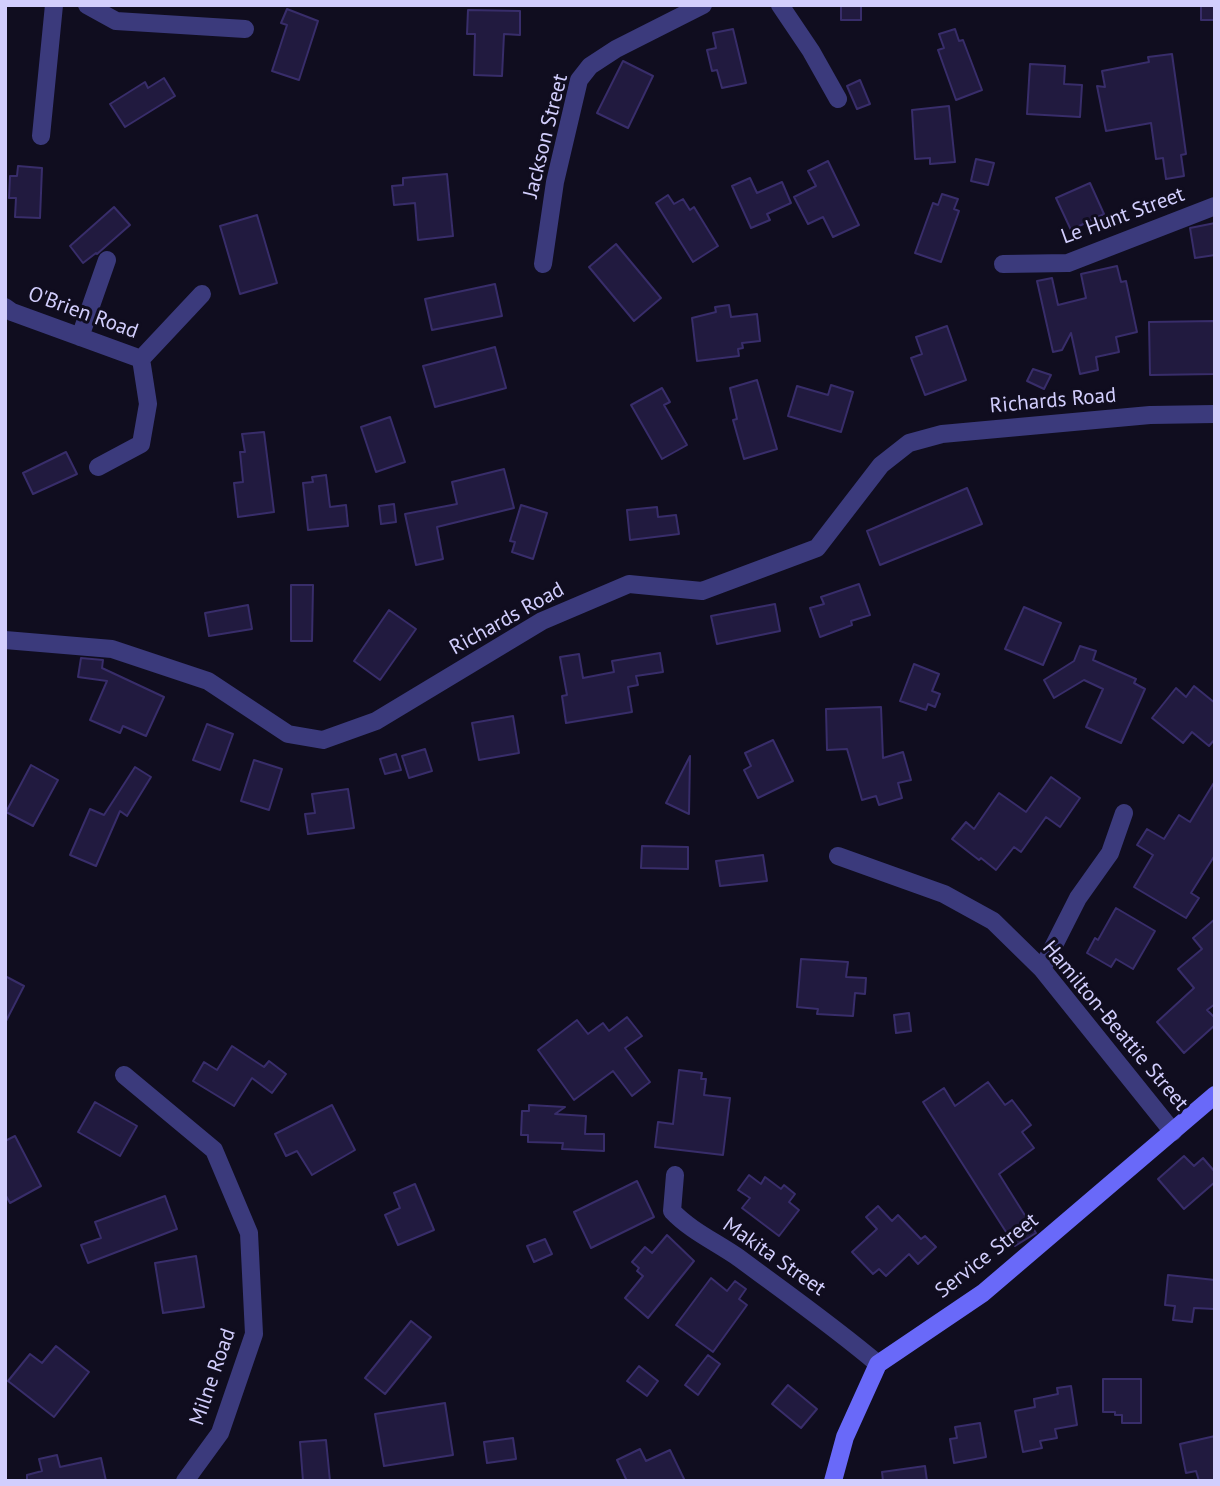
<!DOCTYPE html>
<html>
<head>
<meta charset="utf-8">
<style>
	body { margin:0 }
	#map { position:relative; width:1220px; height:1486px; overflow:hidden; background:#100d1f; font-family:"PT Sans",sans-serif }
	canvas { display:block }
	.frame { position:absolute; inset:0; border:7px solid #d2cefd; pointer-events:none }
</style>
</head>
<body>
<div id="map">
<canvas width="1220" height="1486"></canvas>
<div class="frame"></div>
</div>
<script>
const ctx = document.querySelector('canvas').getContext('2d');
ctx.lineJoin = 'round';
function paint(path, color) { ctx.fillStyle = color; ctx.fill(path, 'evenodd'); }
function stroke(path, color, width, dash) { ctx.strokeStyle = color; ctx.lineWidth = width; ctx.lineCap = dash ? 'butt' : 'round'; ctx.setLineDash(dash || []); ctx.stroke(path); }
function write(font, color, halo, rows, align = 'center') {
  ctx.font = font + ' "PT Sans",sans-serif'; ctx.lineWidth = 6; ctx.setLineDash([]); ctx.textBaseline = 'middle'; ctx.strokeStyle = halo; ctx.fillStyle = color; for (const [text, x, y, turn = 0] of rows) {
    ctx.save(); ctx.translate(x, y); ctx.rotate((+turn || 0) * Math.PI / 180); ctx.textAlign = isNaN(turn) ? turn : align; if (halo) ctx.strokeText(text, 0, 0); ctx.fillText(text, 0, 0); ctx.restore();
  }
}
const building = new Path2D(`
	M841,5H861V20H841Z
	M1201,5H1215V20H1201Z
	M287,9L318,21L299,80L272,71L287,25L281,23Z
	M468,10L520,11V35L504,34L502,76L474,75L475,34H467Z
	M733,29L746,83L722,88L717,70L712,71L707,50L716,48L713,33Z
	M955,29L959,41L963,40L982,90L956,100L938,50L944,48L939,34Z
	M1172,54L1186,154L1181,155L1184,176L1166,179L1163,158L1156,159L1151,123L1106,131L1097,86L1105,87L1102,71L1149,62L1148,57Z
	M623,61L653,76L628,128L597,113Z
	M1030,64L1065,66L1064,84L1082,85L1080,117L1027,114Z
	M164,78L175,96L125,127L110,104L145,82L148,88Z
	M860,80L870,104L857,109L847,86Z
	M949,106L955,162L930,164V158L915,159L912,110Z
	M976,159L994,163L988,185L971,181Z
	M828,161L859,225L833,237L823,217L808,224L794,197L816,186L808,171Z
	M18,166L42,168L40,218L15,217L16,198H9L10,176H17Z
	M447,174L453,236L418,240L415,203L394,205L392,186L403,185V178Z
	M750,178L757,193L782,182L791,203L767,214L770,220L751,228L732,186Z
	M1090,183L1104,214L1071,230L1056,198Z
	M942,194L958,199L954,209L959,211L941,262L915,253L933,203L938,205Z
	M668,195L674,204L683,199L690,210L694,207L718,246L693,262L656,203Z
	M114,207L130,225L97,254L96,253L83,263L70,246Z
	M257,215L277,283L240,294L220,226Z
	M1215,223V255L1195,258L1190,228Z
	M616,244L661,298L634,321L589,267Z
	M1117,266L1121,282L1126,281L1137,332L1116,337L1119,352L1096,357L1098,370L1080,374L1071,333L1062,350L1053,352L1037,281L1052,278L1058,305L1086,298L1081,274Z
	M495,284L502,316L432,330L425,299Z
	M729,305L731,317L757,314L760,341L742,343L743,348L738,349L739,356L697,361L692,318L716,312L715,307Z
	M1215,321V374L1150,375L1149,322Z
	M947,326L966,380L925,395L911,358L922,354L916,337Z
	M495,347L506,388L435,407L423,366Z
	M1033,369L1051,375L1044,389L1027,381Z
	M757,380L777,449L744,459L733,420L737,419L730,388Z
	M831,385L853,392L841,432L788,416L797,386L828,395Z
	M662,388L670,402L664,405L687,445L662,459L631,405Z
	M390,417L405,462L376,472L361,427Z
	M264,432L274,512L238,517L234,483L243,482L240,452H245L242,434Z
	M66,452L77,474L33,494L23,473Z
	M504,469L514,508L437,527L443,559L416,565L405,514L457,504L452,482Z
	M326,475L330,507L346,505L348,526L308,530L303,483L313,482L312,477Z
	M967,488L982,524L880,565L867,531Z
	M394,504L396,522L381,524L379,506Z
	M521,505L547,513L533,559L512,552L515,542L510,541Z
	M657,507L658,517L676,515L679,534L630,540L627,510Z
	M859,584L870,615L851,621L852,625L820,637L810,608L824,604L821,597Z
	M291,585H313L312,641H291Z
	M775,604L780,631L717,644L711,616Z
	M248,605L252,629L209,636L205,613Z
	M1024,607L1061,623L1043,665L1005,649Z
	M389,610L416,629L380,680L354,661Z
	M1080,646L1096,651L1093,660L1136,679L1134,683L1145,689L1121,743L1086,727L1103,689L1084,680L1054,698L1044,680L1074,661Z
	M660,653L663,672L636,676L638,685L628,687L632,712L566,723L562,696L567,695L560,657L579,654L583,678L614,672L612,661Z
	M81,658L103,660L102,668L164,697L146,736L123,726L120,733L90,720L107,681L78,677Z
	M914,664L939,674L932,691L940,694L935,707L928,704L926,710L900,701Z
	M1194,686L1215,703V739L1209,746L1192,732L1183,743L1152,718L1176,688L1186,697Z
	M881,707L883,758L903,752L911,780L898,783L902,798L879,805L876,796L862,800L847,749L827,750L826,709Z
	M513,716L519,753L479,760L472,723Z
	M207,724L233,734L220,770L193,760Z
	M773,740L793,781L758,798L744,770L751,766L745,753Z
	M425,749L432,771L409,778L402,756Z
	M396,754L401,770L385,774L380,759Z
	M690,756L689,814L666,803Z
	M254,760L282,769L269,810L241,801Z
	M31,765L58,780L33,826L6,812Z
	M135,767L151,777L127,816L120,811L96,866L70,855L90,809L104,815Z
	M1051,777L1080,798L1060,827L1046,817L1021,852L1014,847L996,870L981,858L979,860L952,839L966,822L974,829L999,793L1026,812Z
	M1215,781V855L1191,893L1199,898L1186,918L1134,887L1153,855L1137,845L1147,829L1164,839L1179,815L1190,822Z
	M348,789L354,828L308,834L305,814L315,813L312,794Z
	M642,846L688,847V869L641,868Z
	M763,855L767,881L720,886L716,861Z
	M1116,908L1155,931L1133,969L1116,959L1111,967L1087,953L1095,938L1098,940Z
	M1215,919V1004L1207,1010L1215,1018V1025L1184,1053L1157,1022L1194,988L1178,969L1202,949L1193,938Z
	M801,959L848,962L846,977L866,978L865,994L855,993L853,1016L817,1014L818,1009L797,1007Z
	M5,976L24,986L5,1023Z
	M909,1013L911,1031L896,1033L894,1015Z
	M627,1017L642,1036L625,1048L650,1082L632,1096L613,1071L574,1100L538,1050L577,1020L588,1034L603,1023L609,1031Z
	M232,1046L264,1067L269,1061L286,1074L272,1093L252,1078L234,1106L193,1081L204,1062L217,1070Z
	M679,1070L702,1073L701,1079H706L704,1095L730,1098L723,1155L655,1147L658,1122L673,1124Z
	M988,1082L1005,1105L1012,1100L1031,1125L1022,1132L1034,1148L999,1174L1036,1233L1015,1246L923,1102L944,1088L955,1106Z
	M95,1102L137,1126L120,1156L78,1132Z
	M332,1105L355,1150L312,1175L297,1151L286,1156L275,1134Z
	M529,1105L565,1107L555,1114L586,1116L585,1134H604V1151L562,1149L563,1143L528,1142V1135H521L522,1111H529Z
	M15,1136L41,1186L10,1203L5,1194V1141Z
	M1184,1156L1194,1166L1203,1158L1215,1172V1182L1184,1209L1158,1179Z
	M749,1175L761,1184L765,1177L781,1189L784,1185L795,1194L789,1202L799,1210L779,1236L742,1208L750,1198L738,1190Z
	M637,1181L654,1217L591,1248L574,1212Z
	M415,1184L434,1230L398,1245L385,1215L400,1208L394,1193Z
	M165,1196L177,1229L88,1263L81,1245L101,1238L95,1222Z
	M878,1206L892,1221L898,1215L921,1239L925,1236L936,1247L918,1264L909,1254L886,1276L879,1269L873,1274L852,1252L877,1229L866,1217Z
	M667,1235L694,1261L648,1318L625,1298L643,1276L637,1271L639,1268L632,1262L645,1247L652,1253Z
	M545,1239L552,1254L534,1262L527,1246Z
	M196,1256L204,1307L163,1313L155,1263Z
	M1168,1275L1215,1280V1309L1194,1308L1192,1322L1173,1320L1175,1306L1165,1305Z
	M711,1278L727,1291L735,1281L746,1289L739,1299L747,1305L713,1352L676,1325Z
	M411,1321L431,1337L385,1394L365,1378Z
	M56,1346L89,1372L54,1417L8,1381L30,1354L42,1363Z
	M708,1355L720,1364L698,1395L685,1385Z
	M639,1366L658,1381L647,1396L627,1381Z
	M1103,1379H1141V1423H1122V1415H1115V1412H1103Z
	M788,1385L817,1409L801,1428L772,1404Z
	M1071,1386L1077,1425L1055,1429L1057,1438L1040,1441L1042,1448L1023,1452L1015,1411L1035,1407L1034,1399L1058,1394L1057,1388Z
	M445,1403L453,1455L384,1466L375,1414Z
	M980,1423L986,1457L954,1463L950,1439L957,1438L955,1427Z
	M1215,1436V1481H1199L1196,1471L1186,1473L1180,1444Z
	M513,1438L516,1459L487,1463L484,1442Z
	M326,1440L330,1481H303L300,1442Z
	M640,1449L646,1461L670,1450L685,1481H627L617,1460Z
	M57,1455L60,1467L101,1458L106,1481H27V1475L42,1471L39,1459Z
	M925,1466L927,1481H883L882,1472Z`);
paint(building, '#211a3f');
stroke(building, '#382d6a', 2);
stroke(new Path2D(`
	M87,5L116,21L245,29
	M780,5L811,51L838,99
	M41,136L54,5
	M543,264L555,182L579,80L590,66L616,49L703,5
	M1003,264L1068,263L1215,206
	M5,307L12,312L141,359L202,294
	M80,337L107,260
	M98,467L141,444L148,404L141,359
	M838,856L944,894L993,921L1042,969L1173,1132
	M1042,969L1078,898L1110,853L1124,813
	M124,1075L214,1150L249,1233L254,1334L220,1433L185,1481
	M675,1175L672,1211C691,1231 716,1242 739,1258C786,1293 833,1326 878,1364`), '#3b3a7c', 18);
stroke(new Path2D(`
	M5,640L112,649L208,681L288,734L323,740L376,721L542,621L629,584L702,591L817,548L881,465L909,443L942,434L1150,415L1215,414`), '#3b3a7c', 18);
stroke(new Path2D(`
	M833,1481L845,1437L878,1364L983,1293L1215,1095`), '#6969f9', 18);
write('21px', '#d2cefd', '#100d1f', [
	["Jackson Street",546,136,-76],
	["Le Hunt Street",1123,216,-20],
	["O'Brien Road",83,313,20],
	["Richards Road",1053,401,-5],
	["Richards Road",507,619,-29],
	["Hamilton-Beattie Street",1115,1026,50],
	["Service Street",987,1256,-38],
	["Makita Street",774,1257,35],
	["Milne Road",213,1377,-71]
]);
</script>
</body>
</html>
